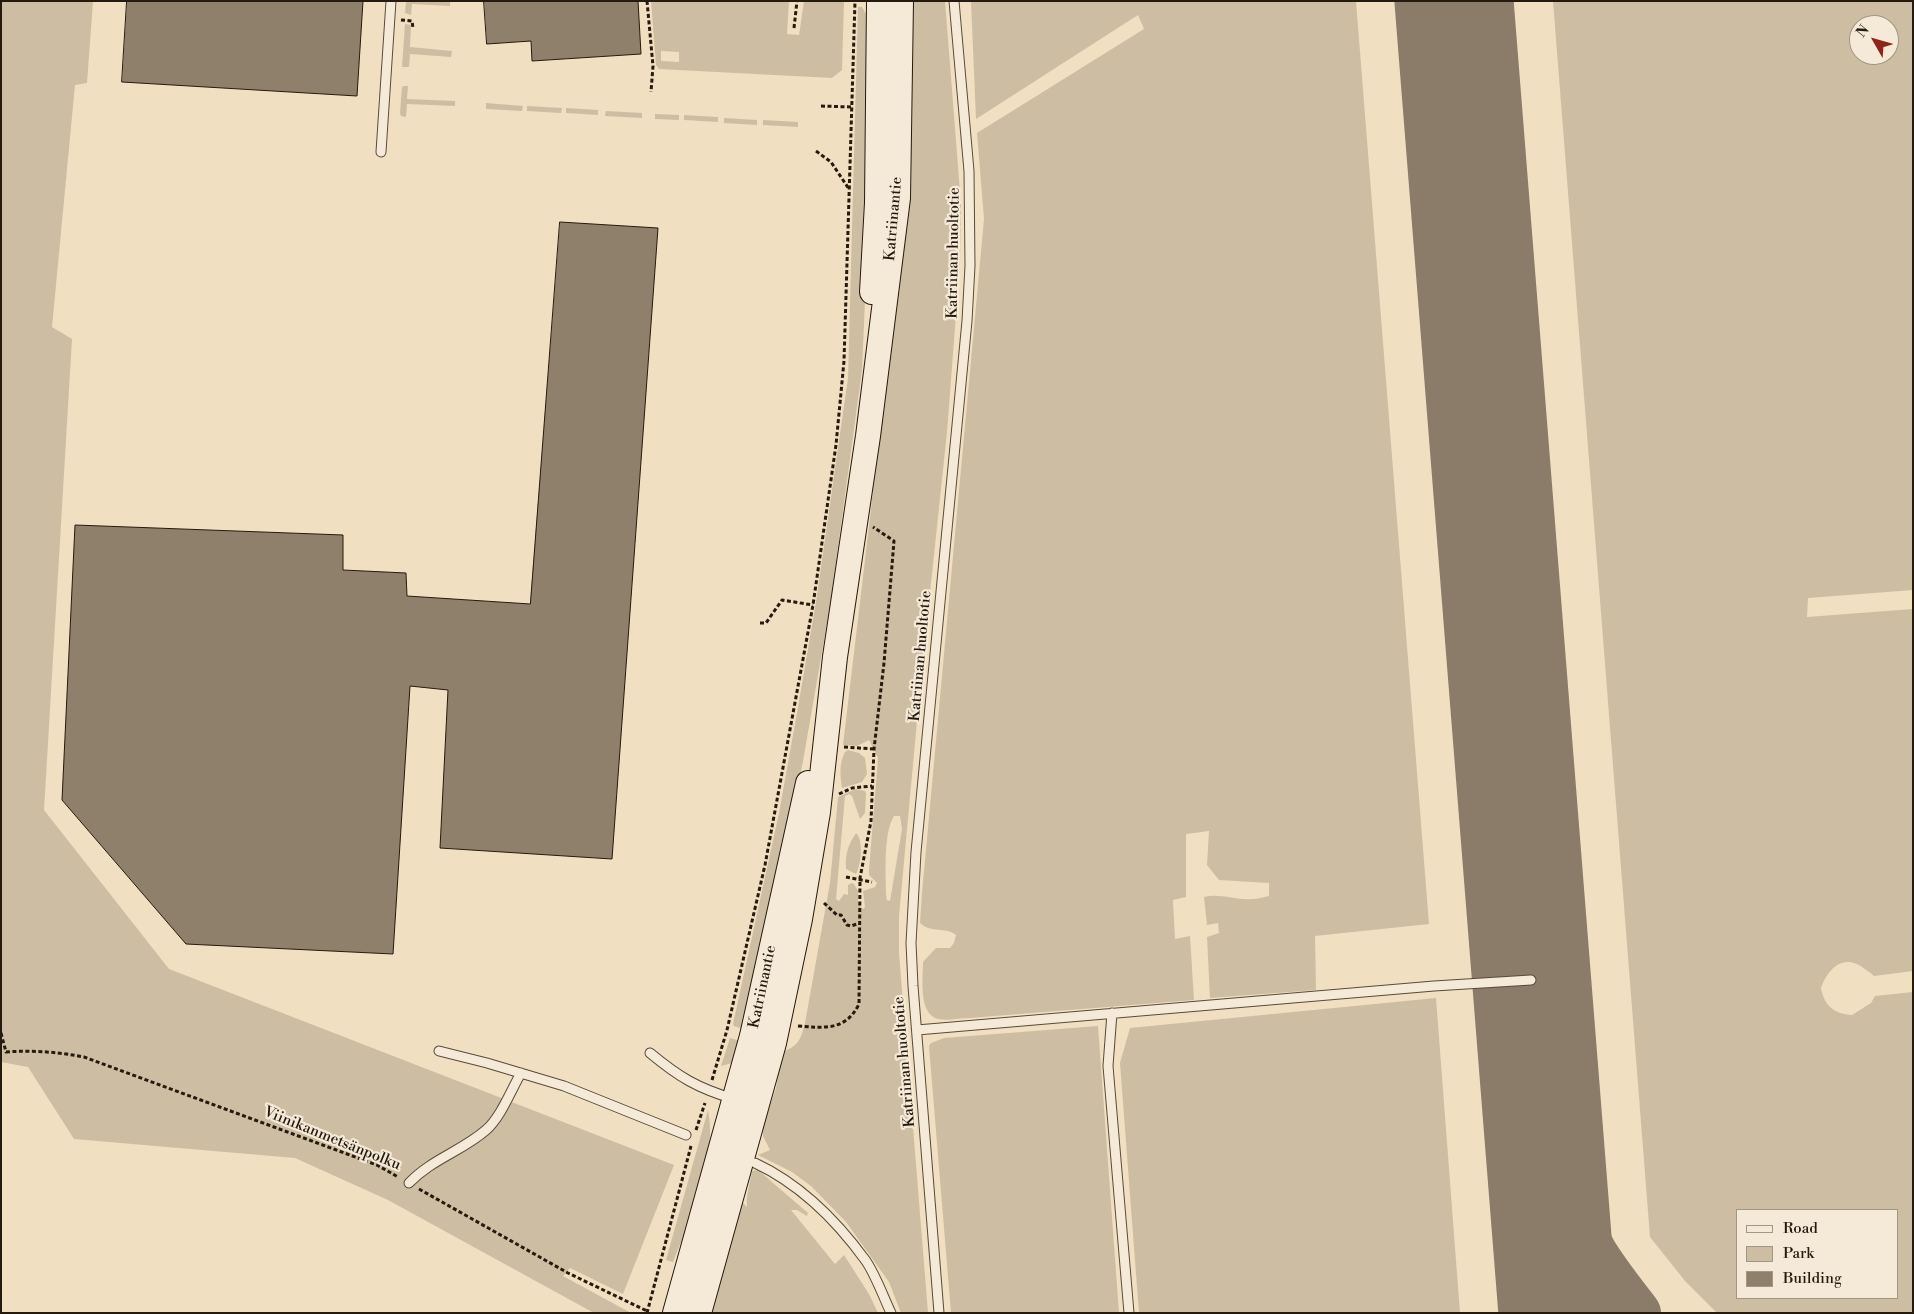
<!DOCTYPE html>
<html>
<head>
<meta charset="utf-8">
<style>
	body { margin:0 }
	#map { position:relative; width:1914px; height:1314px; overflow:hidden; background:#f0dfc1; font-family:"Libre Bodoni",serif }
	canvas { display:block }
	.frame { position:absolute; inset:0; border:2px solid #241a0e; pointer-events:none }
	.legend { position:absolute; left:1736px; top:1209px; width:162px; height:90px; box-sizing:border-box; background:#f5ead7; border:1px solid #a19787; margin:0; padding:6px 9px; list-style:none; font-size:15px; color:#241a0e }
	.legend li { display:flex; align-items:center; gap:10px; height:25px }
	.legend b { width:25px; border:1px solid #a19787 }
	.north { position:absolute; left:1849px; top:15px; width:50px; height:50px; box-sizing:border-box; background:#f5ead7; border:1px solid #a19787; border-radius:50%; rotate:308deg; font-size:14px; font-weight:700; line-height:20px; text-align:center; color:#241a0e }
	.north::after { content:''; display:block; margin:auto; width:18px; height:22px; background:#8f2418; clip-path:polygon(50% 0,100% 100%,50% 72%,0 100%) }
</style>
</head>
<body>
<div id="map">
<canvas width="1914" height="1314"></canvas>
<div class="frame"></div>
<ul class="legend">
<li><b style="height:6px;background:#f5ead7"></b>Road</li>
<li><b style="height:14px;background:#cdbea3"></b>Park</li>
<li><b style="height:14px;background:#8e806b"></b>Building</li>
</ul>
<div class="north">N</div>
</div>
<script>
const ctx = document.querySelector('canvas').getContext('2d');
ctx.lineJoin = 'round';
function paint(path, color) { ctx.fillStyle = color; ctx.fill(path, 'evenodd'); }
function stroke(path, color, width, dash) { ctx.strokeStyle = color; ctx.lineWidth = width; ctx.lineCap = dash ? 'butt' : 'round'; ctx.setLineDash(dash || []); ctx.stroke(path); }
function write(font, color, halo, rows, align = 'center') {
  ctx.font = font + ' "Libre Bodoni",serif'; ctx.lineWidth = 4.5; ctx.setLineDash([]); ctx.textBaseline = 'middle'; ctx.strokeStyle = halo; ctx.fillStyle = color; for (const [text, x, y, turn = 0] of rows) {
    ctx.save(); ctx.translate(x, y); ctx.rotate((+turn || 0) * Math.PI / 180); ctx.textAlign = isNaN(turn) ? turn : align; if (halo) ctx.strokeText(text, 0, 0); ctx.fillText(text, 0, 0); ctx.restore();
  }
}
paint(new Path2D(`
	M1,1H93L87,83L75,85L52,327L72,339L44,810L169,969L674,1165L623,1294L570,1268L563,1276L631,1313H594L388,1200L295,1158L74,1139L28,1067L1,1062Z
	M406,1H450V6L412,4L411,15L405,13Z
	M651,1H789L787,34L799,35L804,1H844L842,70L832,78L659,69L656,65ZM661,51L679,52V62L661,61Z
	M912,1H945L961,205L960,263L947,432L921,678L899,916V953L928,1313H901L889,1282L846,1222L811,1186L792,1172L758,1155L770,1150L763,1136V1126L776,1088L781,1055C784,1051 786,1050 791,1048C801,1042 802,1033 805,1023L830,883L838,797L856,789L865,791L866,793L865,813L860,819L852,796L849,794L845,796L836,899L839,901L844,894L848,895V885L852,883L854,884L858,891V904L863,909L865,907L863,891L875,887L877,883L869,875V870L878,758L869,740L857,746L843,745L870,518L903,196ZM894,816H900L902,829L890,901L887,900L886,895C886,874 883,833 894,816Z
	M971,1H1356L1429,924L1315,936L1316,990L1210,998L1207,937L1219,933L1218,923L1207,925L1204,897C1220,893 1237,901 1253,899C1258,899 1263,897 1269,896V883L1219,880L1207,865L1209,831L1186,834V897L1173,900L1175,939L1190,936L1194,1000L970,1018C960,1018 947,1021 938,1019C918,1014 923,978 923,962L936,948H950L954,943L956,935C945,926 932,934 920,923L922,893L984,219L977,133L1144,29L1138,15L976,119Z
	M1553,1H1913V590L1808,598L1807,617L1913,609V971L1874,976C1869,972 1863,967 1857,964C1839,956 1826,973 1821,988C1824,1006 1835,1014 1852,1015L1871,1003L1875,996L1913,992V1313H1717L1685,1281L1650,1237ZM1859,25H1889V55H1859ZM1738,1210H1898V1298H1738Z
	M858,7H862L866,14L869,82L867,255L862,370L830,606L803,761L785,850L743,1029L734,1026L733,1024L779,813L797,713L816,602L848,378Z
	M405,24L411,25L410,47L452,51L451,57L410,54L409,67H402Z
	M404,86H408L407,99L455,101V106L407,104L406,117L401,116L400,113L402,87Z
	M486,103L523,106L522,111L486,109Z
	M527,106L562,108L561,113L527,111Z
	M566,108L598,110V115L566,113Z
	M606,111L642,113V118L605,116Z
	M655,114L679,115V120L655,119Z
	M684,115L718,117V122L684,120Z
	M724,118L757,120V125L724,123Z
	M763,120L798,122V127L763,125Z
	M848,750L859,753L865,758L867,774L862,782L842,788C840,775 839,764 845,752Z
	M856,833C864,840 861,865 856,874L846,869C845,854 848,845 856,833Z
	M1436,998L1460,1313H1139L1120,1063L1130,1028Z
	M1098,1026L1119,1313H951L929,1046L931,1043L944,1038Z
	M730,1038L740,1041L736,1057L732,1063L721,1066Z
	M708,1110C718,1159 691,1217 673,1262L666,1260Z
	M758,1170L808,1213L807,1216L797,1210H791L835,1264L844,1255L869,1294L878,1313H709L742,1202L747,1207C746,1195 750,1183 752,1171Z`), '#cdbea3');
stroke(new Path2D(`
	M1541,1096C1553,1150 1565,1206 1594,1254C1607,1275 1622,1294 1637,1313`), '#8a7c68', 48);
stroke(new Path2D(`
	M1454,1L1558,1313`), '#8a7c68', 119);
const building = new Path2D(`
	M127,1H363L357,96L122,82Z
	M484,1H638L641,54L532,61L531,41L487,44Z
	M560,222L658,228L612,859L440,848L448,690L410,686L393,954L186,944L62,800L75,525L343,535V570L406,573L407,596L530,604Z`);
paint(building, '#8e806b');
stroke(building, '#241a0e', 1);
const service = new Path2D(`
	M381,152L391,1
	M1112,1013L1108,1066L1129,1313
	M917,1030L1434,986L1531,980
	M439,1051L487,1063L564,1086L686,1135
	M650,1053C679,1077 697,1088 734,1099
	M755,1163C800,1184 837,1221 866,1261C876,1276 883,1296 891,1313
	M409,1183C432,1159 462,1151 486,1130C501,1117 511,1090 521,1073
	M939,1313L913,986L911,943L916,852L967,321L970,266L969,171L954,1`);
const secondary = new Path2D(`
	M872,292L877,203L879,1
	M675,1313L752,1036L808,783
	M699,1313L774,1043L800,919L818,812L835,657L868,436L898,198L901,1`);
stroke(service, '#574b3b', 11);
stroke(secondary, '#241a0e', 26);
stroke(new Path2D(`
	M647,1L653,66L651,92
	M401,20L412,21L413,28
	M794,28L797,1
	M821,106L852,107
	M816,151L831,162L849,189
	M760,623H766L782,600L813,605
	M844,747L874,749
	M839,794L852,788L872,786
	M846,877L872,882
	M824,903L837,915H841L847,925L851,926L860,923
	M798,1026C824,1028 846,1031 859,1004L860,878L871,821L874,749L884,663L894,541L873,527
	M1,1033L6,1052C33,1050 58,1052 84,1057L377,1165L398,1177
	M712,1080L727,1030L765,865L813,605L836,445L844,361L855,1
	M696,1130L705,1103
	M419,1189L568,1273L647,1311
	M647,1313L691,1146`), '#241a0e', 3, [4, 2.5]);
stroke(service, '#f5ead7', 9);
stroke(secondary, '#f5ead7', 24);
write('15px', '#241a0e', '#f5ead7', [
	["Katriinantie",894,219,-85],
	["Katriinan huoltotie",954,253,-89],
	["Katriinan huoltotie",921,656,-85],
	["Katriinantie",763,987,-78],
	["Katriinan huoltotie",905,1062,-95],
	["Viinikanmetsänpolku",332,1139,22]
]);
</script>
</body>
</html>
